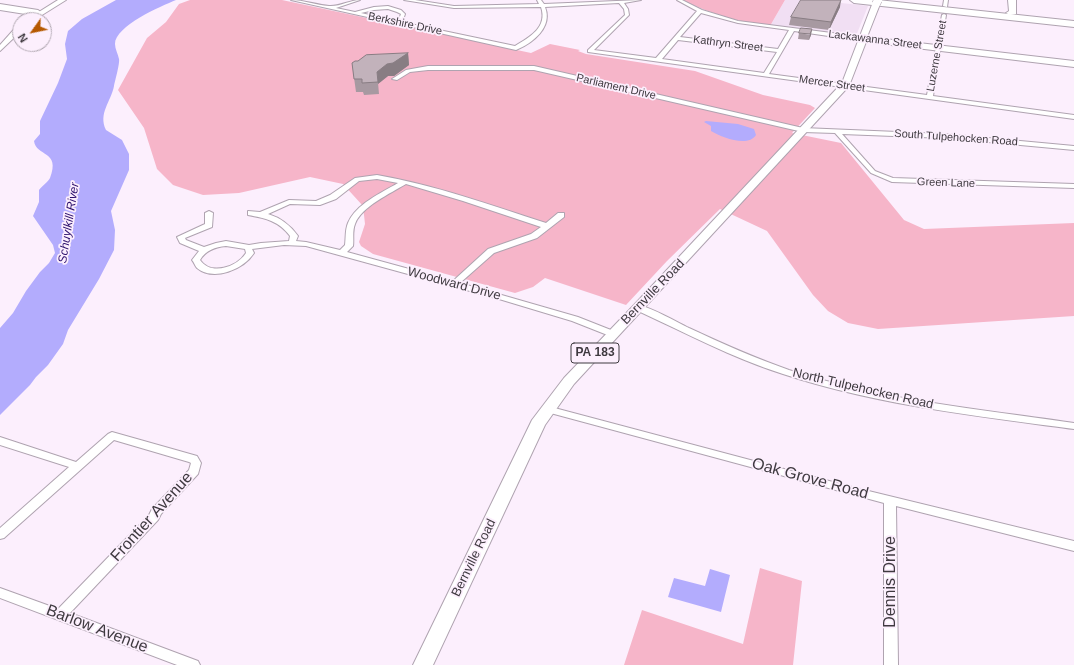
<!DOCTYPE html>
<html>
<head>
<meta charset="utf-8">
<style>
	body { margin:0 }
	#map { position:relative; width:1074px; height:665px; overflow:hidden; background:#fceffd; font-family:Arial,sans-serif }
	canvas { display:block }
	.north { position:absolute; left:12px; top:12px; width:40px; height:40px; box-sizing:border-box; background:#fceffd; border:1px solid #b0a7b1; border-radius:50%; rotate:237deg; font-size:11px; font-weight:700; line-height:16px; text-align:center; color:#3f3a40 }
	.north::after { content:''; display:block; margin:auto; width:14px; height:18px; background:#b55900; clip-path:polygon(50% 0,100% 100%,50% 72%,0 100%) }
</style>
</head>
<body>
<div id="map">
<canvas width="1074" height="665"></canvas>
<div class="north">N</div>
</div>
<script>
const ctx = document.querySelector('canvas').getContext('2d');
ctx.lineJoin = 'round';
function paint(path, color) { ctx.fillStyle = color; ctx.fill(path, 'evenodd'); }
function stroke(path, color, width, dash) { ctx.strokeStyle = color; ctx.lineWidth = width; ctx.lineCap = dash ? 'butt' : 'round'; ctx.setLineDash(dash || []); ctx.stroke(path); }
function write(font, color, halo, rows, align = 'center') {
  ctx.font = font + ' Arial,sans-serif'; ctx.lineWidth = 3.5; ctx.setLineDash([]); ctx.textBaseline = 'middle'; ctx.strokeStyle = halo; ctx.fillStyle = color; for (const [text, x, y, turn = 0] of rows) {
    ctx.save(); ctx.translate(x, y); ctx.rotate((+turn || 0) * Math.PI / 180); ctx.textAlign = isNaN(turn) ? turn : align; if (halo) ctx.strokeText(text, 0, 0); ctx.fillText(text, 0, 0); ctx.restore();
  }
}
paint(new Path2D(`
	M785,0H815L868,6L856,36L770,26Z`), '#f1dff3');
paint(new Path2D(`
	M190,0H282L531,53L550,44L580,50L578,51L586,54L695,71L763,95L810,105L815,108L792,133L841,143L904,220L924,229L1074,223V316L878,329L848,323L828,311L813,295L767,231L720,209L667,261L626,305L545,278L533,287L515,293L373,254L361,246L359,242L365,224L363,206L343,184L310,177L239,193L203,195L173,185L157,169L144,128L118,90L147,38L166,22L179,4Z
	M683,0H785L770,26C738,22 711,14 683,0Z
	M760,568L802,581L793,665H624L642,610L743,644Z`), '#f6b5c9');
paint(new Path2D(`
	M116,0H176C161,6 115,26 115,44C115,49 118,54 119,59C120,63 115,81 114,86C111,102 98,113 106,130L122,140L129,154V170L111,211L115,230L114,250L99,279L68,330L63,344L48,365L36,377L30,385L0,415V328L13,313L26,291L40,272L49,263L55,253L53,245L33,216L39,202V190C42,186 48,182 50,178C61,150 36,157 34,141L40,134V121L58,83L67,59L65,44L68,31L82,19Z
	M706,121L738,124L754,129L756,135C748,148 721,137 711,131V126L704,122Z
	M710,569L730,575L721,612L668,597L674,578L705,586Z`), '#b3acfd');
const street = new Path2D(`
	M291,0C304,0 316,5 329,6C339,7 350,0 360,0L336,8L355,12L374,7L388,6L401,10L405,14L403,20L401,22L515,46C530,37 548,27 541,7L454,8L404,0H415L454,6L539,4L537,0H541L544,4L641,0L624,3L628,9L629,15L594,50L656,58L697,11L677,0H682L702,10L738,21L863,37L866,39L863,41L794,31L769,74L927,95L942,15L944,14L946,15L933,96L1074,115V119L588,52V50L625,15L624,9L619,3L545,7C553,27 533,43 516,50ZM388,9L397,12L401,14L399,19L396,21L361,13L374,10ZM701,13L738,23L789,30L778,49L680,37ZM678,40L777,52L764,73L662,59Z
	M944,0H948L947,7L943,6Z
	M428,66H534L803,128L945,134L1074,146V150L945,138L842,134L875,171L893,178L1074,184V188L892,182L871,173L835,133L803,132L534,70H428L410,72L397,80L392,79L406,70Z
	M377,175C435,185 490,205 546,223L558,213H564V217L537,238L494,253L460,283L578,317L616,332L618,334L613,337L610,336L572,321L499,299L306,246L284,245L252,249L254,253C244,269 214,282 197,268C195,266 194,262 192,260L199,251L180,243L177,237L205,224V213L209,211L213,213L212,227L185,238L186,240L204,247L216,243L226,241L249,245L261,243L289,241L290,236C279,221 265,218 248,215V211L260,212L289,200L316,201L330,195L355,178ZM377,179L398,183C381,193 356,204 348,223C345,230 346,238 345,245L340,250L306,242L296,241L298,236C290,225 281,218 268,214L290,204L320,205L336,199L359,181ZM406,184L463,201L541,227L531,234L488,249L453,281L347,252L353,246C354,239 352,231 355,224C361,207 391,193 406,184ZM226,246L245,249L246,253C237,267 211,276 200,260C206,250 215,247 226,246Z
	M639,305C656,310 673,320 689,328C721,343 755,358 789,370C881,400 979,409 1074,423V429C976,416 877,405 783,374C732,358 684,332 636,310L635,308L636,306Z
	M547,406L848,486L1074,541V551L896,506L898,665H884V503L543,411L542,409L543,407Z
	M112,432L197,456L201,463L198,474L161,514L158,520L70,613L198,661L200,665H177L0,598V588L58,609L149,515L152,509L189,470L191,463L189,462L114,440L4,538L0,539V528L69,467L0,445V437L76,462L108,434Z`);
const secondary = new Path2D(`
	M58,0H66L34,20H26Z
	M17,26H20V32L0,51V45Z`);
const primary = new Path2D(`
	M1008,0H1016V14L1010,15L1006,13L1009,11Z
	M873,2L880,4L867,37L1074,61V67L866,42L849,86L574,384L545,425L433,665H413L532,420L564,378L634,305L842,83Z`);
const highway = new Path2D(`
	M850,0H878L1074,21V27L854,3Z
	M0,4L38,10L42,13L38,16L0,10Z`);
stroke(street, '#afa3b0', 2);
stroke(secondary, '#afa3b0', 2);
stroke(primary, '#afa3b0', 2);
stroke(highway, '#afa3b0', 2);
paint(street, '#fff');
paint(secondary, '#fff');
paint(primary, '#fff');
paint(highway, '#fff');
const primaryBridge = new Path2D(`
	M876,4L878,0`);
stroke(primaryBridge, '#afa3b0', 9, []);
stroke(primaryBridge, '#fff', 8);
paint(new Path2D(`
	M840,7L829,30L789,25L791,17Z
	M799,33L811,35L809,40L798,39Z
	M408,53L409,65L394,76H388L378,84L379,94L364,95L363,92H356L352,63L358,61Z`), '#a799a1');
paint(new Path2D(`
	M841,0L840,7L829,30L831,22Z
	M812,29L811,35L809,40L810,34Z
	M408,53L409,65L394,76H388L378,84L379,94L377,72L387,64Z`), '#887d83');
const building = new Path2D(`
	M801,0H841L831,22L791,17Z
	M801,28L812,29L810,34L799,33Z
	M408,53L393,63L387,64L377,72L378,82L362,83V79H354L352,63L355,61H358L366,55Z`);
paint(building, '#c2b2bb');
stroke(building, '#887d83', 1);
write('11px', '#3f3a40', '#fceffd', [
	["Berkshire Drive",405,24,12],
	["Lackawanna Street",875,40,7],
	["Kathryn Street",728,44,7],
	["Luzerne Street",937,56,-80],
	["Mercer Street",832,84,8],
	["Parliament Drive",616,87,13],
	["South Tulpehocken Road",956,138,4],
	["Green Lane",946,183,2]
]);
write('italic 12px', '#2d116d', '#fceffd', [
	["Schuylkill River",69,223,-81]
]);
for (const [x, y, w] of [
	[595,353,48]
]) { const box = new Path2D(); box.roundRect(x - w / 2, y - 10, w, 20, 3); ctx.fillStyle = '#fceffd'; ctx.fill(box); stroke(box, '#3f3a40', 1); }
write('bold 12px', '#3f3a40', null, [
	["PA 183",595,353]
]);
write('13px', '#3f3a40', '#fceffd', [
	["Woodward Drive",454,284,15],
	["Bernville Road",653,292,-46],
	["North Tulpehocken Road",863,389,13],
	["Bernville Road",474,558,-64]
]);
write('16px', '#3f3a40', '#fceffd', [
	["Oak Grove Road",810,479,15],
	["Frontier Avenue",152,517,-48],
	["Dennis Drive",891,582,-90],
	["Barlow Avenue",97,629,21]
]);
</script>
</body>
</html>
